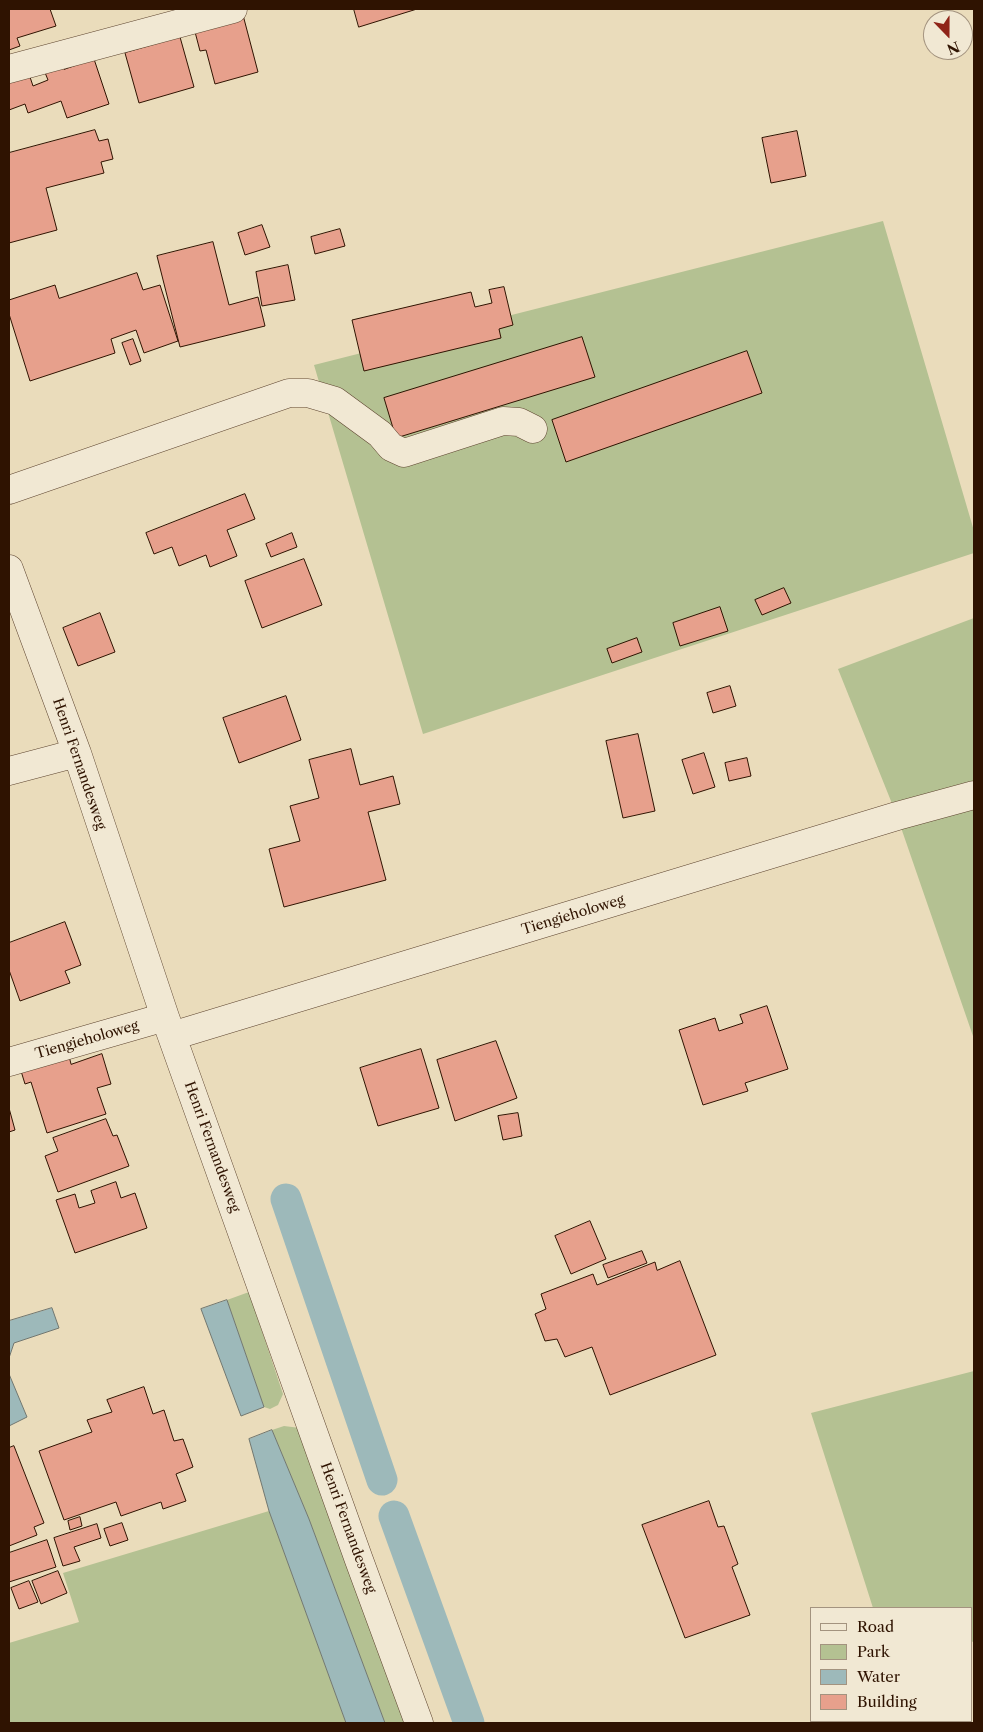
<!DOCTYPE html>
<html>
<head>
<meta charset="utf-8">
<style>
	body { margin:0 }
	#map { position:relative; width:983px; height:1732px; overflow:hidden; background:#eadcbb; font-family:"Libre Caslon Text",serif }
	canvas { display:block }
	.frame { position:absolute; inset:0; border:10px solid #2f1301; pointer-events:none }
	.legend { position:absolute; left:810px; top:1607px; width:162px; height:115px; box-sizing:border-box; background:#f1e8d3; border:1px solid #a3937f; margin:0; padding:6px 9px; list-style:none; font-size:15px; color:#2f1301 }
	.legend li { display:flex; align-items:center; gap:10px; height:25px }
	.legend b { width:25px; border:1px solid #a3937f }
	.north { position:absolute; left:923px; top:10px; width:50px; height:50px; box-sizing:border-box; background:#f1e8d3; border:1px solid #a3937f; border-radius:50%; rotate:158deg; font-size:14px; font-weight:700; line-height:20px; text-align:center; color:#2f1301 }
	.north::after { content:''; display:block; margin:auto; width:18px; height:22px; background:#8f2418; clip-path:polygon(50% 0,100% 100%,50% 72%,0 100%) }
</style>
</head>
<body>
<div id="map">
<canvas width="983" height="1732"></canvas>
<div class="frame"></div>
<ul class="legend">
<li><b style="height:6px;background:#f1e8d3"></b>Road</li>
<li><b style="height:14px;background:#b4c192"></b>Park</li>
<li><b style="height:14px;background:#9db9ba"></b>Water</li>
<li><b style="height:14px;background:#e7a08c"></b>Building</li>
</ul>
<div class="north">N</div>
</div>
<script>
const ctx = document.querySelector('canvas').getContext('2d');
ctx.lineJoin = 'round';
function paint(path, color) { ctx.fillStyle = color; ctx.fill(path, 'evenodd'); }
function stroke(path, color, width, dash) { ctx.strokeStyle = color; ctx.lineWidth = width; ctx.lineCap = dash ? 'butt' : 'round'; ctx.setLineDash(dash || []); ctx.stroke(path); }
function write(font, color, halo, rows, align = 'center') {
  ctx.font = font + ' "Libre Caslon Text",serif'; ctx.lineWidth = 4; ctx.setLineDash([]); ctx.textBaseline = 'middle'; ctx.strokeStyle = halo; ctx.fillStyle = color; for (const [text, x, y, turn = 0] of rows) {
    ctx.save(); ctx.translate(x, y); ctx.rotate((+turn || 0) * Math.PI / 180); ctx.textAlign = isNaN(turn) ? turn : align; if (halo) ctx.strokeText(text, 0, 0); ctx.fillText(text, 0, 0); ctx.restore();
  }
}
paint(new Path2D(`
	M883,221L974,531V553L423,734L314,365Z
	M974,618V1039L897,816L838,669Z
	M249,1292L283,1394L278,1405L270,1409L264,1407L227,1300Z
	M974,1371V1641L972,1642V1608H873L811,1413Z
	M284,1426L300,1428L407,1723H385L309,1519L272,1430Z
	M269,1511L346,1723H9V1643L79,1622L63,1573Z`), '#b4c192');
const water = new Path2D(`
	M227,1300L264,1407L241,1416L201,1309Z
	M52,1308L59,1328L14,1343L9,1358V1321Z
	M9,1374L27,1417L9,1426Z
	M272,1430L309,1519L385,1723H346L269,1511L249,1439Z`);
paint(water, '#9db9ba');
stroke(water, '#717770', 1);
stroke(new Path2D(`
	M286,1199L382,1480
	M394,1516L469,1723`), '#9db9ba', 31);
const building = new Path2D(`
	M9,9H50L56,26L17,38L20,46L9,50Z
	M354,9H417L359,27Z
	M243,15L258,72L215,84L206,50L200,51L194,28Z
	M180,37L194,87L139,103L125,53Z
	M94,59L109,104L67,118L61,101L28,113L25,104L9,110V78L28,71L33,86L48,80L44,70L62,64L64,69Z
	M95,130L99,141L108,139L113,159L101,162L104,173L46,188L57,230L9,243V153Z
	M797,131L806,176L771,183L762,138Z
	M262,225L270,247L245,255L238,233Z
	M340,229L345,246L315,254L311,237Z
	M213,242L229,305L258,297L265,326L180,347L157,256Z
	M288,265L295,300L262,306L256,272Z
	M137,273L143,290L160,285L178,341L144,353L136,330L111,339L115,353L30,381L9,314V300L55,285L59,298Z
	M504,287L513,325L499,329L501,338L364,371L352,320L471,292L475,307L492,303L489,290Z
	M582,337L595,377L396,438L384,398Z
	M133,339L141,361L130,365L122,343Z
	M747,351L762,393L566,462L552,420Z
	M245,494L255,519L227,530L237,556L210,567L206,555L179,566L172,547L154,554L146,533Z
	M292,533L297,547L271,557L266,544Z
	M304,559L322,605L262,628L245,581Z
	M784,588L791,603L762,615L755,600Z
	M720,607L728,631L680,646L673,623Z
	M100,613L115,652L78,666L63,628Z
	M637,638L642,652L612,663L607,649Z
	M730,686L736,706L713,713L707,693Z
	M286,696L301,740L239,763L223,718Z
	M638,734L655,811L623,818L606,741Z
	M351,749L360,785L393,776L400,804L368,812L386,880L284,907L269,849L300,841L290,806L319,798L309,760Z
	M704,753L715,787L693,794L682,760Z
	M747,758L751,776L729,781L725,763Z
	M65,922L81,965L65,971L70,983L20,1001L9,970V943Z
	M767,1006L788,1069L745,1083L748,1091L703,1105L679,1030L715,1018L719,1031L743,1023L740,1015Z
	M496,1041L517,1098L455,1121L437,1060Z
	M421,1049L439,1108L378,1126L360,1068Z
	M102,1054L111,1084L97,1088L106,1114L47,1133L31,1082L25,1084L21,1071L69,1056L71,1064Z
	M9,1108L15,1130L9,1132Z
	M518,1113L522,1136L503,1140L498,1116Z
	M106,1119L113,1136L117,1135L129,1166L58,1192L45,1156L58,1151L53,1138Z
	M116,1182L121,1198L135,1193L147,1228L75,1253L56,1200L75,1194L79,1208L95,1203L91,1191Z
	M590,1221L606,1259L571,1274L555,1236Z
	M642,1251L647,1263L608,1278L603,1265Z
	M680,1261L716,1355L610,1395L592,1347L565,1357L557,1339L545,1341L535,1314L546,1309L541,1294L593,1274L597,1285L655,1262L657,1270Z
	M144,1387L153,1414L164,1410L174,1441L183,1439L193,1467L176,1474L186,1501L163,1509L161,1502L121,1516L116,1502L64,1520L39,1451L92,1432L87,1420L112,1412L107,1400Z
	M14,1446L44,1523L34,1527L37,1535L9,1546V1448Z
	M709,1501L718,1527L724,1526L738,1564L732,1567L750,1615L685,1638L642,1525Z
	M80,1517L82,1526L70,1530L68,1521Z
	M122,1523L128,1540L110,1546L104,1529Z
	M97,1524L101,1538L74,1547L80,1561L63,1566L54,1538Z
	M47,1540L56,1567L9,1582V1553Z
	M58,1571L67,1593L41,1604L32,1581Z
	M29,1581L38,1602L19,1609L11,1588Z`);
paint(building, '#e7a08c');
stroke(building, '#2f1301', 1);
const minor = new Path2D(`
	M9,69L233,9
	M9,490L289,393H308L335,401L380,434L391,447L404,453L503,421L519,422L533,429
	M9,569L77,753L165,1017L359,1560L419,1723
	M9,771L77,753
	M172,1036L897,816L974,795
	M9,1062L165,1017`);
stroke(minor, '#5e4530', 29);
stroke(minor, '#f1e8d3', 28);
write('14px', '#2f1301', '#f1e8d3', [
	["Henri Fernandesweg",79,764,71],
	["Tiengieholoweg",573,915,-17],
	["Tiengieholoweg",87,1040,-16],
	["Henri Fernandesweg",212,1147,70],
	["Henri Fernandesweg",348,1528,70]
]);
</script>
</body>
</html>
